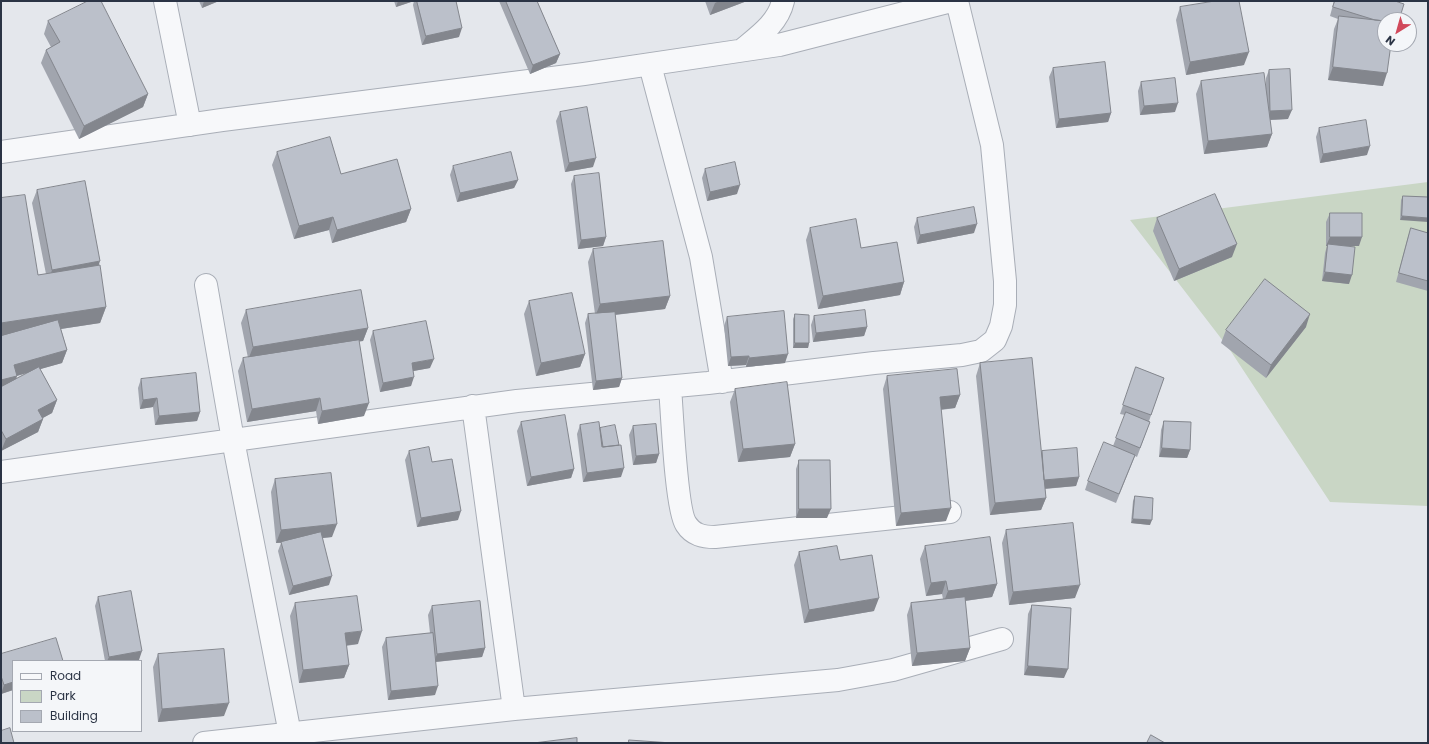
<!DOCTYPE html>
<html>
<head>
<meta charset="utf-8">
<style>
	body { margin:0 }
	#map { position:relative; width:1429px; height:744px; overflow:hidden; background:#e4e7ec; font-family:Poppins,sans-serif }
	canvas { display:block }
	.frame { position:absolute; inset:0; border:2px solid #2b3445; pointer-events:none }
	.legend { position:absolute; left:12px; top:660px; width:130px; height:72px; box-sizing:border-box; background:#f4f6f9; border:1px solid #a4a8b1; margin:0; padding:5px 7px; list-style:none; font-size:12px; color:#2b3445 }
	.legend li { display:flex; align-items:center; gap:8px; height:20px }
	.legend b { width:20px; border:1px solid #a4a8b1 }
	.north { position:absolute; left:1377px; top:12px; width:40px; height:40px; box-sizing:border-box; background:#f4f6f9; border:1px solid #a4a8b1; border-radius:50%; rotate:217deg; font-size:11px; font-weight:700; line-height:16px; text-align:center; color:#2b3445 }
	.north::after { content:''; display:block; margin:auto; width:14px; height:18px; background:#d1495b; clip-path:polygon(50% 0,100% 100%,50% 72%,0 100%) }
</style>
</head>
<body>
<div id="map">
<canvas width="1429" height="744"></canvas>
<div class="frame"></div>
<ul class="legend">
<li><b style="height:5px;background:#f7f8fa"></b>Road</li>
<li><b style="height:11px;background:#c9d6c5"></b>Park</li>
<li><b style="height:11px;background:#bbc0ca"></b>Building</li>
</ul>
<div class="north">N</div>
</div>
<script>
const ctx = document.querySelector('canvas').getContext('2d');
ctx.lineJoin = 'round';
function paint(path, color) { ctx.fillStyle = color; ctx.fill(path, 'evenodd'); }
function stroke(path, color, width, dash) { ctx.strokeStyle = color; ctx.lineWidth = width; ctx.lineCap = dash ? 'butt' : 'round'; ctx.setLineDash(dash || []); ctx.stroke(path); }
paint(new Path2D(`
	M1428,182V506L1330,502L1230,350L1130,220Z`), '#c9d6c5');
const minor = new Path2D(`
	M165,1L190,125
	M742,50C759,36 778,23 783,1
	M650,65L701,257L722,382
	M1,152L222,120L584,74L779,45L951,1
	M206,285L233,440L290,734
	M670,387C672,411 676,509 686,524C693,535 703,537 715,537L950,512
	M473,406L514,709
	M1,472L517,401L708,383L874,363L962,355L981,351L995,340L1001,326L1005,305V281L992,145L957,1
	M204,743L514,709L838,680L893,670L1002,639`);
stroke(minor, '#a9aeb7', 24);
stroke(minor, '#f7f8fa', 22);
paint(new Path2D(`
	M199,1H219L202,8Z
	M394,1H456L459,37L422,45L413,5L414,1L396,7Z
	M499,1H537L560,54L556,63L530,74Z
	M705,1H747L710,15Z
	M1334,1H1395L1385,20L1383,86L1328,80L1334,29L1338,19L1330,16Z
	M1180,7L1244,65L1186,75L1176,20Z
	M48,21L148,94L143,107L79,139L41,63L46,50L51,47L44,34Z
	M1053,68L1111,113L1108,122L1056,128L1049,77Z
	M1269,70L1288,119L1270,120L1272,134L1267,147L1204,154L1196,94L1201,81L1266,90V78Z
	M1141,82L1175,112L1140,115L1138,91Z
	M560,112L593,167L565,172L556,121Z
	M1319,128L1367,155L1320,163L1316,137Z
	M277,152L341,174L411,209L406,222L332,243L329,230L294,239L272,165Z
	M453,166L518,180L514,188L457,202L450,175Z
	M705,169L737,194L707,201L702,178Z
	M574,176L606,237L603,246L578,249L571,184Z
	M37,190L99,265L106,307L100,323L61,329L67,350L62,363L40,369L57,400L52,413L42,418L43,419L38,432L1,451V198L38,275L46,274L32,203ZM27,373L16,379L17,376Z
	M1403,196L1428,197L1400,220L1401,200Z
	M1330,213L1359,246H1346L1349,284L1322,281L1325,253L1327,246H1326V222Z
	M917,218L974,233L917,244L914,227Z
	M1157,218L1232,257L1174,281L1153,231Z
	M810,228L861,248L904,282L900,295L818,309L806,240Z
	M1411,228L1428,233V291L1396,282L1408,237Z
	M593,249L670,296L665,309L615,315L622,378L619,387L593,390L585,323L588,314H595L588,262Z
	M529,301L585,354L580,367L536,376L524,314Z
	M246,310L368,328L363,341H359L364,416L318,424L316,411L247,422L238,371L243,358H248L241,323Z
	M795,314L809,343L808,348H793V319Z
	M814,316L867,327L864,336L813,342L811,325Z
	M727,317L785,363L746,367V365L728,366L724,326Z
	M1306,327L1266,378L1221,343L1226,330Z
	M373,331L430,368L413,371L411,386L380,392L370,340Z
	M980,363L1041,453L1042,451L1079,477L1076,486L1045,489L1046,498L1041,510L990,515L976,376Z
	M1136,367L1164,378L1149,421L1150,422L1137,457L1135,456L1116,503L1085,490L1088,481L1113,446L1125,415L1120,414Z
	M887,376L960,395L955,408L941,410L946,521L896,526L883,389Z
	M141,379L200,412L197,421L155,425L153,407L140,409L138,388Z
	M735,389L795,444L790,457L738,462L730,402Z
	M1164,421L1190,450L1187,458L1159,457L1161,430Z
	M521,422L574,469L571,478L527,486L517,431Z
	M580,425L600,428L621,477L583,482L577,434Z
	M633,426L659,454L656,463L633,465L629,435Z
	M409,451L432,462L458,520L417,527L405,460Z
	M799,460L827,518H796V469Z
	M275,479L332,537L322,538L329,585L289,595L278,551L281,543H276L271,492Z
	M1135,496L1150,525L1131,523L1133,501Z
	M1006,530L1075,598L1009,605L1002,543Z
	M925,546L997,584L992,597L965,601L970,648L965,661L912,666L907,615L911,603L943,599L942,594L926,596L920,559Z
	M799,552L840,560L874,611L804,623L794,565Z
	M98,597L139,660L132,661H105L95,606Z
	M295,603L358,644L346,646L349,665L344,678L299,683L290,616Z
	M1032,605L1064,678L1024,675L1028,614Z
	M432,606L485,648L482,657L436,662L435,695L388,700L382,647L386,638L430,633L428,615Z
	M1,654L13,690L1,694Z
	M158,654L224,716L158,722L153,667Z`), '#a1a5ae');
paint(new Path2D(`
	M204,1H219L202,8Z
	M398,1H414L396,7Z
	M719,1H747L710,15L715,3Z
	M462,28L459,37L422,45L426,36Z
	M1249,52L1244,65L1186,75L1190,62Z
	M560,54L556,63L530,74L533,65Z
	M1333,67L1387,73L1383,86L1328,80Z
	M148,94L143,107L79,139L84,126Z
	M1178,103L1175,112L1140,115L1144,106Z
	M1292,110L1288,119L1267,120L1270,111Z
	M1111,113L1108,122L1056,128L1059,119Z
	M1272,134L1267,147L1204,154L1208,141Z
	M1370,146L1367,155L1320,163L1323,154Z
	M596,158L593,167L565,172L569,163Z
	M518,180L514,188L457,202L460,193Z
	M740,185L737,194L707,201L710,192Z
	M411,209L406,222L332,243L337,230Z
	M1402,216L1428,218V222L1400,220Z
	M333,217L329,230L294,239L299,226Z
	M977,224L974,233L917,244L920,235Z
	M606,237L603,246L578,249L581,240Z
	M1330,237H1362L1359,246H1328V244L1327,246H1326Z
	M1237,244L1232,257L1174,281L1179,269Z
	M100,261L96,274L48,283L52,270Z
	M1325,272L1352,275L1349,284L1322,281Z
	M904,282L900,295L818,309L823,296Z
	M670,296L665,309L595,317L600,304Z
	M106,307L100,323L1,338V323Z
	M1310,314L1306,327L1266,378L1271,365Z
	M867,327L864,336L813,342L816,333Z
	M368,328L363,341L248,360L253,347Z
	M795,343H809L808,348H793Z
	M67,350L62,363L9,378L14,365Z
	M585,354L580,367L536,376L541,363Z
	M788,354L785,363L746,367L749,358Z
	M749,356L746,365L728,366L731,357Z
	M434,359L430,368L408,372L412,363Z
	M17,376L12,389L1,392V380Z
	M414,377L411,386L380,392L383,383Z
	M622,378L619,387L593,390L596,381Z
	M960,395L955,408L935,410L940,397Z
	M157,398L153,407L140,409L143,400Z
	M320,398L316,411L247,422L252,409Z
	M57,400L52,413L34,423L38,410Z
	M369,403L364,416L318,424L322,411Z
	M200,412L197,421L155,425L159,416Z
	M43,419L38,432L1,451L6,439Z
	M795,444L790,457L738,462L743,449Z
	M1162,448L1190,450L1187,458L1159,457Z
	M659,454L656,463L633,465L636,456Z
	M624,468L621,477L583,482L587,473Z
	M574,469L571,478L527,486L531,477Z
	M1079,477L1076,486L1041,489L1044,480Z
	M1046,498L1041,510L990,515L995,503Z
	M951,508L946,521L896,526L901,513Z
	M799,509H831L827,518H796Z
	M461,511L458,520L417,527L421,518Z
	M1133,519L1152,520L1150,525L1131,523Z
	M337,524L332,537L276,543L281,530Z
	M332,576L329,585L289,595L293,586Z
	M946,581L942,594L926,596L931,583Z
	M997,584L992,597L943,604L948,591Z
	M1080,585L1075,598L1009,605L1013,592Z
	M879,598L874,611L804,623L809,610Z
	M362,631L358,644L340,646L345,633Z
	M485,648L482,657L434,662L437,654Z
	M970,648L965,661L912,666L917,653Z
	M142,651L139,660L132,661H107L109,657Z
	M349,665L344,678L299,683L303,670Z
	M1028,666L1068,669L1064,678L1024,675Z
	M13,682V690L1,694L4,685Z
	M438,686L435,695L388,700L391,691Z
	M229,703L224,716L158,722L162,709Z`), '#83868d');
const building = new Path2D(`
	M88,1H101L148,94L84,126L46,50L60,42L48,21Z
	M417,1H456L462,28L426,36Z
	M506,1H537L560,54L533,65Z
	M1215,1H1239L1249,52L1190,62L1180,7Z
	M1335,1H1395L1404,4L1399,20H1385V21L1375,20L1333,7Z
	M1339,16L1385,21V44H1391L1387,73L1333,67Z
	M1105,62L1111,113L1059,119L1053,68Z
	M1290,69L1292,110L1270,111L1269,70Z
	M1264,73L1272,134L1208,141L1201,81Z
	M1175,78L1178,103L1144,106L1141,82Z
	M587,107L596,158L569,163L560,112Z
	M1366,120L1370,146L1323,154L1319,128Z
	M330,137L341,174L397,159L411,209L337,230L333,217L299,226L277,152Z
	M511,152L518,180L460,193L453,166Z
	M735,162L740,185L710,192L705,169Z
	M599,173L606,237L581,240L574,176Z
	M85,181L100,261L52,270L37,190Z
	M1215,194L1237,244L1179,269L1157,218Z
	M25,195L38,275L100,265L106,307L1,323V198Z
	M1403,196L1428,197V218L1402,216Z
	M974,207L977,224L920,235L917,218Z
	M1330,213H1362V237H1330Z
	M856,219L861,248L897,242L904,282L823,296L810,228Z
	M1411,228L1428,233V281L1399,273Z
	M663,241L670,296L600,304L593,249Z
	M1328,244L1355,247L1352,275L1325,272Z
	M1265,279L1310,314L1271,365L1226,330Z
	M361,290L368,328L253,347L246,310Z
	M572,293L585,354L541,363L529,301Z
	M865,310L867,327L816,333L814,316Z
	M784,311L788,354L749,358V356L731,357L727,317Z
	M615,312L622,378L596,381L588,314Z
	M795,314L809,315V343H795Z
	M58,320L67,350L14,365L17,376L1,380V336Z
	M426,321L434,359L412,363L414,377L383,383L373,331Z
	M359,340L369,403L322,411L320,398L252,409L243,358Z
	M1032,358L1046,498L995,503L980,363Z
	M39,367L57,400L38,410L43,419L6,439L1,430V387Z
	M1136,367L1164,378L1151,415L1123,405Z
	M957,369L960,395L940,397L951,508L901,513L887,376Z
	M196,373L200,412L159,416L157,398L143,400L141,379Z
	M787,382L795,444L743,449L735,389Z
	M1126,412L1150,422L1140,448L1116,438Z
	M565,415L574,469L531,477L521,422Z
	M1164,421L1191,422L1190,450L1162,448Z
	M599,422L602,447L621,445L624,468L587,473L580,425Z
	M656,424L659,454L636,456L633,426Z
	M615,425L619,445L603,447L600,428Z
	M1104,442L1135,455L1119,494L1088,481Z
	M429,447L432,462L452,459L461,511L421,518L409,451Z
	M1077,448L1079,477L1044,480L1042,451Z
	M799,460H830L831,509H799Z
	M331,473L337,524L281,530L275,479Z
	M1135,496L1153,498L1152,520L1133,519Z
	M1073,523L1080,585L1013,592L1006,530Z
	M321,532L332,576L293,586L281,542Z
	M990,537L997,584L948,591L946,581L931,583L925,546Z
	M837,546L840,560L872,555L879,598L809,610L799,552Z
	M131,591L142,651L109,657L98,597Z
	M357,596L362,631L345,633L349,665L303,670L295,603Z
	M965,597L970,648L917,653L911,603Z
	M480,601L485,648L437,654L432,606Z
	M1032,605L1071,608L1068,669L1028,666Z
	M433,633L438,686L391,691L386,638Z
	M56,638L63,661H13V682L4,685L1,676V654Z
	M224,649L229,703L162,709L158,654Z
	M10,728L14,743H1V731Z
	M1151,735L1165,743H1147Z
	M577,738V743H534Z
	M629,740L672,743H629Z`);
paint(building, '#bbc0ca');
stroke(building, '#83868d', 1);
</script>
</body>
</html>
